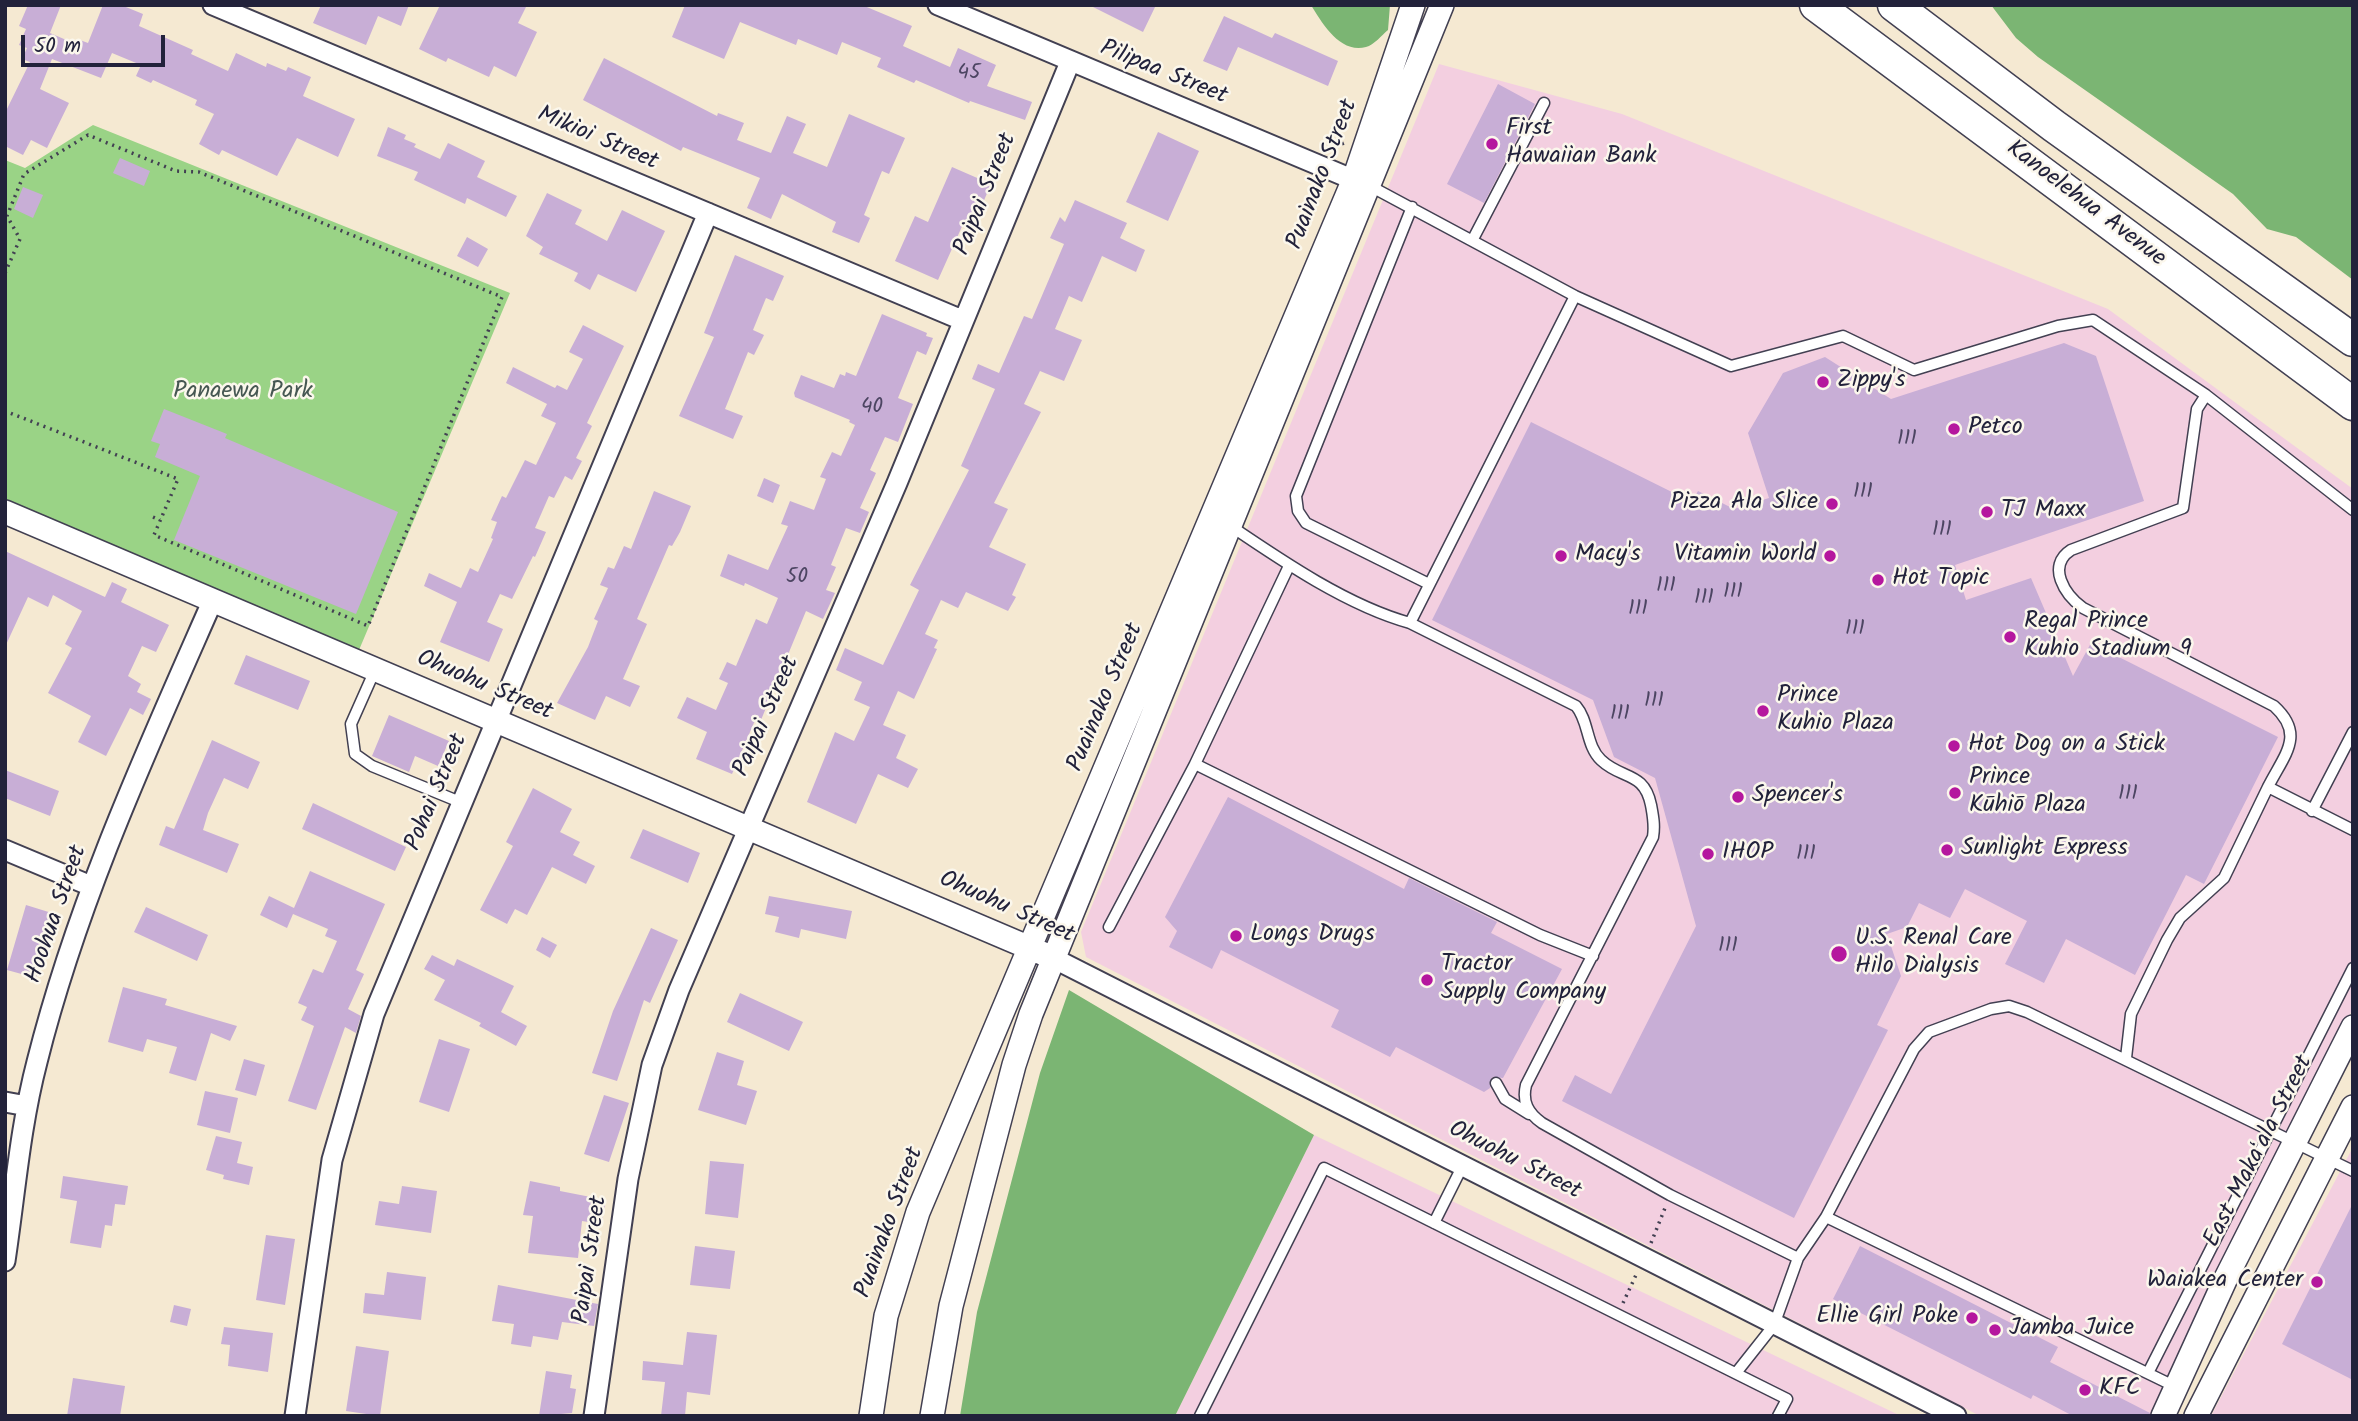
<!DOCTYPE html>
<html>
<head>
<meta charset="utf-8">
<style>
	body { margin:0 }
	#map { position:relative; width:2358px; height:1421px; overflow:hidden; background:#f5e9d2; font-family:Kalam,sans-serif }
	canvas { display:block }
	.frame { position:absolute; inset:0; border:7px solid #22223b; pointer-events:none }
	.scale { position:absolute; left:21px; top:35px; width:144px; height:32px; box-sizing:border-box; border:4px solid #22223b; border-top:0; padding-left:9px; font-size:21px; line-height:24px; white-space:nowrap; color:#22223b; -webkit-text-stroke:5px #fbf7ec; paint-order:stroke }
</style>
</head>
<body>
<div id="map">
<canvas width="2358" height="1421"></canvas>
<div class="frame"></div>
<div class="scale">50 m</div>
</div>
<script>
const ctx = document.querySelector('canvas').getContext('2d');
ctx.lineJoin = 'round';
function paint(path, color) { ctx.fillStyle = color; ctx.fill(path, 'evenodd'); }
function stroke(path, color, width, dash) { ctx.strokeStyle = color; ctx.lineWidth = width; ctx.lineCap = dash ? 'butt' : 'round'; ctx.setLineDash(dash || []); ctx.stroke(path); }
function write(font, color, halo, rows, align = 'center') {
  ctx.font = font + ' Kalam,sans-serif'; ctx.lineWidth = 5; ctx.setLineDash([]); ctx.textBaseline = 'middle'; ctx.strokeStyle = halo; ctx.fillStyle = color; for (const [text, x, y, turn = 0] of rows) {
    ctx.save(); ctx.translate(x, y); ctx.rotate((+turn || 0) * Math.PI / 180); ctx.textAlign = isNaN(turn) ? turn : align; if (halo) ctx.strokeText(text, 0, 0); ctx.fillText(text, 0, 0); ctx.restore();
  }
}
paint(new Path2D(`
	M1439,64L1622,114L2108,309L2353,489V1008L2151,1416H1980L1086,957L1081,932Z
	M1314,1135L1901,1416H1175Z
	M2353,1147V1416H2211Z`), '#f3cfe0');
paint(new Path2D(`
	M93,125L510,293L359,650L5,504V160L25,168Z`), '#9ad386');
paint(new Path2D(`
	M1311,5H1390L1388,30C1382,35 1374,45 1366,47C1340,54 1322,23 1311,5Z
	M1991,5H2353V280L2296,237L2267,229L2233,194L2038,57L2016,38Z
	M1069,990L1314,1135L1175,1416H960L977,1312L1040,1073Z`), '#7bb573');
paint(new Path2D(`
	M28,5H61L50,33L78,45L80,40L88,43L103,5H121L143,14L139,26L193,50L191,54L228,71L236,53L266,67L267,63L286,71L288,67L311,77L303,96L355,119L338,157L297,138L277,176L222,150L219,155L199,144L214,114L195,105L197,100L153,80L151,83L136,76L141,65L112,53L101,78L52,59L40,89L69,103L47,148L31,140L23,155L5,146V113L30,62L22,59L27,48L19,45L26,29L19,26Z
	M321,5H409L401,26L378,16L366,45L313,23Z
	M440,5H527L518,23L537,32L516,77L494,66L489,77L448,58L446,62L419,49Z
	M685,5H862L912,26L903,46L950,67L958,48L996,65L987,86L1032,102L1025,120L970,101L969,103L916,80L914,83L877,67L881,58L842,42L837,55L798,39L796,45L740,22L724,59L672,37Z
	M1089,5H1156L1143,32Z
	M1224,16L1272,38L1275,33L1338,61L1328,86L1238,47L1227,71L1203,61Z
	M604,58L717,116L718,113L744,123L737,140L771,153L787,116L806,124L793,153L827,167L849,114L905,138L889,174L882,171L864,215L870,218L859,243L832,232L836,222L782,194L771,219L747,208L760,178L683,147L681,151L583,100Z
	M1498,84L1535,104L1484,203L1447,184Z
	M388,127L406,135L404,139L416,144L414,147L440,159L448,143L485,161L477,177L517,196L506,217L467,198L465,204L414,180L418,172L377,156Z
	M1158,132L1199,151L1168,221L1126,202Z
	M120,158L150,171L144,186L113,173Z
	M952,167L991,184L973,226L964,222L938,280L895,261L915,216L928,222Z
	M23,187L43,195L33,218L14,209Z
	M547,193L582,210L575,224L607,241L622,210L665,231L636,292L598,274L590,290L574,281L578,273L539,254L543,247L526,236Z
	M1075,200L1127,223L1120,238L1145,250L1136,272L1102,256L1082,302L1069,296L1055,329L1082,340L1064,381L1040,371L1024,404L1041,412L994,503L1008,509L989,547L1026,564L1012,595L1016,597L1008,611L966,592L958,608L941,600L925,634L938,640L934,648L937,649L914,699L898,691L883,725L906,735L896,758L918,769L908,788L878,774L856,824L807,802L835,732L854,741L870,707L854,700L862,682L836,670L845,648L883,665L919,590L910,585L969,470L961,466L995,389L972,379L978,364L999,373L1024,316L1032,319L1064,244L1050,238L1060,217L1065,222Z
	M467,237L488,249L478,267L457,256Z
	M735,255L784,276L773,301L766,298L753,330L764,335L754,355L748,352L725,409L743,416L733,439L679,416L714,337L704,333Z
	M882,314L927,333L926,336L933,338L926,355L917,351L898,398L913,404L898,442L885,437L870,470L876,473L860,508L869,512L860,533L846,528L831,565L836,567L826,590L835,593L823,619L806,611L761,720L756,718L732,774L696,759L707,732L677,718L687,697L716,710L728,683L719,679L727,662L736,666L756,619L767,624L778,598L745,583L744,586L720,576L728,554L768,570L788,526L781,524L790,501L814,510L826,479L820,477L832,452L841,456L855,425L849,422L850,420L795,397L794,393L801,375L834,388L840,374L845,376L846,372L856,376Z
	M583,325L624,346L587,423L592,426L576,458L582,461L572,480L565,476L554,498L549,496L535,528L546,532L535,557L533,556L512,599L500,594L487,622L503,629L489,662L440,642L457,602L424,586L429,573L461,588L470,568L478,572L493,539L491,538L497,522L491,520L502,496L506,498L525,460L536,465L556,423L541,416L547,404L506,383L513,367L555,388L557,385L567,390L583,359L569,352Z
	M2064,343L2096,356L2144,501L1955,565L1966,600L2031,578L2073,676L2091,643L2278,737L2204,884L2186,875L2135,975L2066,939L2044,983L2024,973L2005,964L2027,921L1965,889L1950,918L1919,903L1907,927L1887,934L1901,976L1877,1025L1888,1030L1794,1218L1562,1101L1575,1075L1611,1094L1696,926L1655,778L1614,757L1593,700L1432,620L1531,422L1692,502L1698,491L1734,509L1769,498L1748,433L1783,373L1825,357L1891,399Z
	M164,409L227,434L225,438L398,512L356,614L174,540L200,476L155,457L160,444L151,441Z
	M764,478L780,485L773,503L757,496Z
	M654,491L691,506L680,532L672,546L669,545L637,619L647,624L623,679L640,686L630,707L606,696L595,720L557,703L588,647L598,621L594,619L608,588L600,585L608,567L614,569L624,546L631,549Z
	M5,551L105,597L112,582L127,589L121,602L169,625L156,652L142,646L128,676L141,684L137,692L151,699L143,715L130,708L106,756L78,742L91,716L48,693L72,648L65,644L82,611L53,595L48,607L28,597L5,647Z
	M246,655L310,681L298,710L234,684Z
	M389,715L449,741L438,766L415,756L409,772L372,756Z
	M212,740L260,762L248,789L224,778L208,813L203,830L239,844L227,873L159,845L166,826L174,829Z
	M5,770L59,791L50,816L5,798Z
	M533,788L572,809L560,832L580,842L573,855L595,866L586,884L552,867L527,915L515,909L507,924L480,910L513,846L506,842Z
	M1228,797L1404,889L1409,878L1497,922L1491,933L1562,969L1503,1078L1492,1077L1490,1088L1484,1092L1396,1047L1390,1057L1331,1027L1339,1010L1221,950L1212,969L1169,947L1177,931L1165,917Z
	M313,803L406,847L395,871L302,829Z
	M643,829L700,853L688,883L630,858Z
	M310,871L385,904L356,970L364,974L348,1009L361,1016L356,1033L345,1027L316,1110L288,1101L314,1026L301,1020L307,1007L298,1003L313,969L323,973L337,941L325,936L328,929L293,914L287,928L260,915L269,896L294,908Z
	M769,896L852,911L846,939L801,929L799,938L775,932L779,917L765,914Z
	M26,905L55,914L36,978L7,970Z
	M146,907L208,935L197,961L134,932Z
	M651,928L678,940L650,1003L644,1000L617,1081L592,1073L613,1011Z
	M542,937L557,945L550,958L536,950Z
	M432,955L454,966L457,959L514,986L501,1012L527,1026L516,1046L479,1026L481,1023L434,1000L445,980L424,969Z
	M123,987L167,999L165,1005L237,1026L230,1041L211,1033L196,1081L169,1073L177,1047L147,1039L143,1052L108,1042Z
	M740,993L803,1022L789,1051L727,1022Z
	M439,1039L470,1049L449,1112L419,1102Z
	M717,1052L744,1061L737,1085L757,1091L746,1125L698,1110Z
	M244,1059L265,1065L256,1096L235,1090Z
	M205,1091L238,1098L230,1133L197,1125Z
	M604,1095L629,1103L609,1162L584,1154Z
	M216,1136L242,1142L237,1163L253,1167L249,1185L223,1179L224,1175L206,1170Z
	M710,1161L744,1164L738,1218L705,1214Z
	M63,1176L128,1186L125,1205L115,1204L112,1226L105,1225L101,1248L70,1243L77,1201L60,1198Z
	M530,1181L560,1187V1191L606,1200L601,1224L582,1221L578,1258L528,1253L533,1216L523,1215Z
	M402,1186L437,1191L431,1233L375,1225L379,1201L399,1204Z
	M2353,1203V1380L2282,1344Z
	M266,1235L295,1239L285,1305L256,1300Z
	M695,1246L735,1251L730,1289L690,1285Z
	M1860,1246L2058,1347L2050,1362L2150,1413L2149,1416H2073L2033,1395L2031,1399L1833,1299Z
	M387,1272L426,1277L421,1320L363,1313L365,1293L384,1295Z
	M498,1285L598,1304L594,1326L562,1322L558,1340L533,1336L531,1347L511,1344L514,1324L492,1321Z
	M174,1305L191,1309L187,1326L170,1322Z
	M224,1327L273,1333L268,1372L228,1366L230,1345L221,1344Z
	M687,1332L717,1335L710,1395L687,1392L685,1416H661L665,1382L642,1380L643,1361L683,1365Z
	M356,1346L389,1351L380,1416L346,1411Z
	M546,1371L572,1375L570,1388L576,1389L572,1413L539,1416Z
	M73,1378L125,1386L120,1416H67Z`), '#c8aed6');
const service = new Path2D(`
	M1370,186L1575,296L1731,366L1843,336L1914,370L2058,326L2093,320L2206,395L2353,510
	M1412,207L1296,496L1298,511L1306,523L1429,584
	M1473,239L1544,103
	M1575,296L1410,623L1576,706C1589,721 1586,746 1601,760C1622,780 1644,771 1651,805C1653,816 1655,825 1653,837L1526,1085C1522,1102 1528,1113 1542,1123L1670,1195L1798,1258
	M2206,395L2197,409L2183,508L2071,550C2046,566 2065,595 2083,608L2274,706C2306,735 2284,755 2268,787
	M1229,525C1282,561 1348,606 1410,623
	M375,670L351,724L355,754L372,766L460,802
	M1195,764L1289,566
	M2312,811L2353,732
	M1109,927L1195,764L1540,935L1593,956
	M2126,1058L2131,1014L2167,940L2180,918L2224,878L2268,787L2353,830
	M1496,1083L1505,1099L1529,1114
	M1826,1217L2176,1387
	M1434,1223L1463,1165
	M1736,1373L1774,1325L1798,1258L1826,1217L1914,1049L1929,1032L1991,1009L2009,1006L2027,1012L2353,1171
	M2148,1373L2353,968
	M1200,1416L1324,1168L1787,1399L1778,1416`);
const minor = new Path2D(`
	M213,5L962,320
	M938,5L1366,185
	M5,850L91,886
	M1053,958L1956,1416
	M5,1102L27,1106
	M5,1261C15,1195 20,1127 37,1062C77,902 146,752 212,602
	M295,1416L332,1160L374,1014L708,213
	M594,1416L628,1179L652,1065L679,990L897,483L1070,62`);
const tertiary = new Path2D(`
	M5,512L1044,954
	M871,1416L886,1316L918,1212L1354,179L1413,5
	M932,1416L951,1306L1014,1065L1031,1014L1442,5
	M2163,1416L2226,1278L2353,1027
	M2196,1416L2353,1107`);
const trunk = new Path2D(`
	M1816,5L2353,404
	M1894,5L2054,126L2353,340`);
stroke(service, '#424052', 13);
stroke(minor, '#424052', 23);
stroke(tertiary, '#424052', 26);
stroke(trunk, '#424052', 35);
stroke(new Path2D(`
	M1329,149L1344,143
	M5,273L20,239L7,216L24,174L88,135L176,171L199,172L502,297L368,626L154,535L178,479L5,411
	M153,517L160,520
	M1651,1243L1665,1208
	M1623,1303L1636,1275`), '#424052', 3.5, [2, 5]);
stroke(service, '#fff', 10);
stroke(minor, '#fff', 19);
stroke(tertiary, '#fff', 23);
stroke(trunk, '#fff', 32);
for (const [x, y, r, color] of [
	[1492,144,7,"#b5179e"],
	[1823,382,7,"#b5179e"],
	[1954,429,7,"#b5179e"],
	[1832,504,7,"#b5179e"],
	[1987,512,7,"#b5179e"],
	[1561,556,7,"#b5179e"],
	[1830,556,7,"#b5179e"],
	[1878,580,7,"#b5179e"],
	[2010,637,7,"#b5179e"],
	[1763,711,7,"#b5179e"],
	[1954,746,7,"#b5179e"],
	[1955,793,7,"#b5179e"],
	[1738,797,7,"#b5179e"],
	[1947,850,7,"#b5179e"],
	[1708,854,7,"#b5179e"],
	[1236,936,7,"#b5179e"],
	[1839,954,9,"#b5179e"],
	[1427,980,7,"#b5179e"],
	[2317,1282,7,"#b5179e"],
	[1972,1318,7,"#b5179e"],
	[1995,1330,7,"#b5179e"],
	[2085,1390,7,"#b5179e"]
]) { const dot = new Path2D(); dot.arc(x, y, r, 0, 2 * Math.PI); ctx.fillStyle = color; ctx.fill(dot); stroke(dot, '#fbf7ec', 2.5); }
write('21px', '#4c4562', null, [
	["45",969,74],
	["40",872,408],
	["111",1907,440],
	["111",1863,493],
	["111",1942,531],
	["50",797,578],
	["111",1666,587],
	["111",1733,593],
	["111",1704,599],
	["111",1638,610],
	["111",1855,630],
	["111",1654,702],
	["111",1620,715],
	["111",2128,795],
	["111",1806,855],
	["111",1728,947]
]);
write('24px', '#22223b', '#fbf7ec', [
	["Pilipaa Street",1163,74,22],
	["Mikioi Street",597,140,23],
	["Puainako Street",1324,175,-69],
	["Paipai Street",987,195,-68],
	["Kanoelehua Avenue",2085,205,37],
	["Ohuohu Street",484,687,23],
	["Puainako Street",1107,698,-67],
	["Paipai Street",768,717,-66],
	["Pohai Street",438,793,-67],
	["Ohuohu Street",1006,909,24],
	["Hoohua Street",58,915,-71],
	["East Makaʻala Street",2260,1152,-63],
	["Ohuohu Street",1514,1162,27],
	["Puainako Street",891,1223,-70],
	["Paipai Street",592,1260,-82]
]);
write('24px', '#22223b', '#fbf7ec', [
	["First",1506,130],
	["Hawaiian Bank",1506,158],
	["Zippy's",1837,382],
	["Petco",1968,429],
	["Pizza Ala Slice",1818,504,"right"],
	["TJ Maxx",2001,512],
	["Macy's",1575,556],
	["Vitamin World",1816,556,"right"],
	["Hot Topic",1892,580],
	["Regal Prince",2024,623],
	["Kuhio Stadium 9",2024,651],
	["Prince",1777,697],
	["Kuhio Plaza",1777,725],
	["Hot Dog on a Stick",1968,746],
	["Prince",1969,779],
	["Kūhiō Plaza",1969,807],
	["Spencer's",1752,797],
	["Sunlight Express",1961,850],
	["IHOP",1722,854],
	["Longs Drugs",1250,936],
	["U.S. Renal Care",1855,940],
	["Hilo Dialysis",1855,968],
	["Tractor",1441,966],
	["Supply Company",1441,994],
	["Waiakea Center",2303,1282,"right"],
	["Ellie Girl Poke",1958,1318,"right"],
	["Jamba Juice",2009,1330],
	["KFC",2099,1390]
], 'left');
write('24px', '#465752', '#fbf7ec', [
	["Panaewa Park",243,393]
]);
</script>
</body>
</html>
